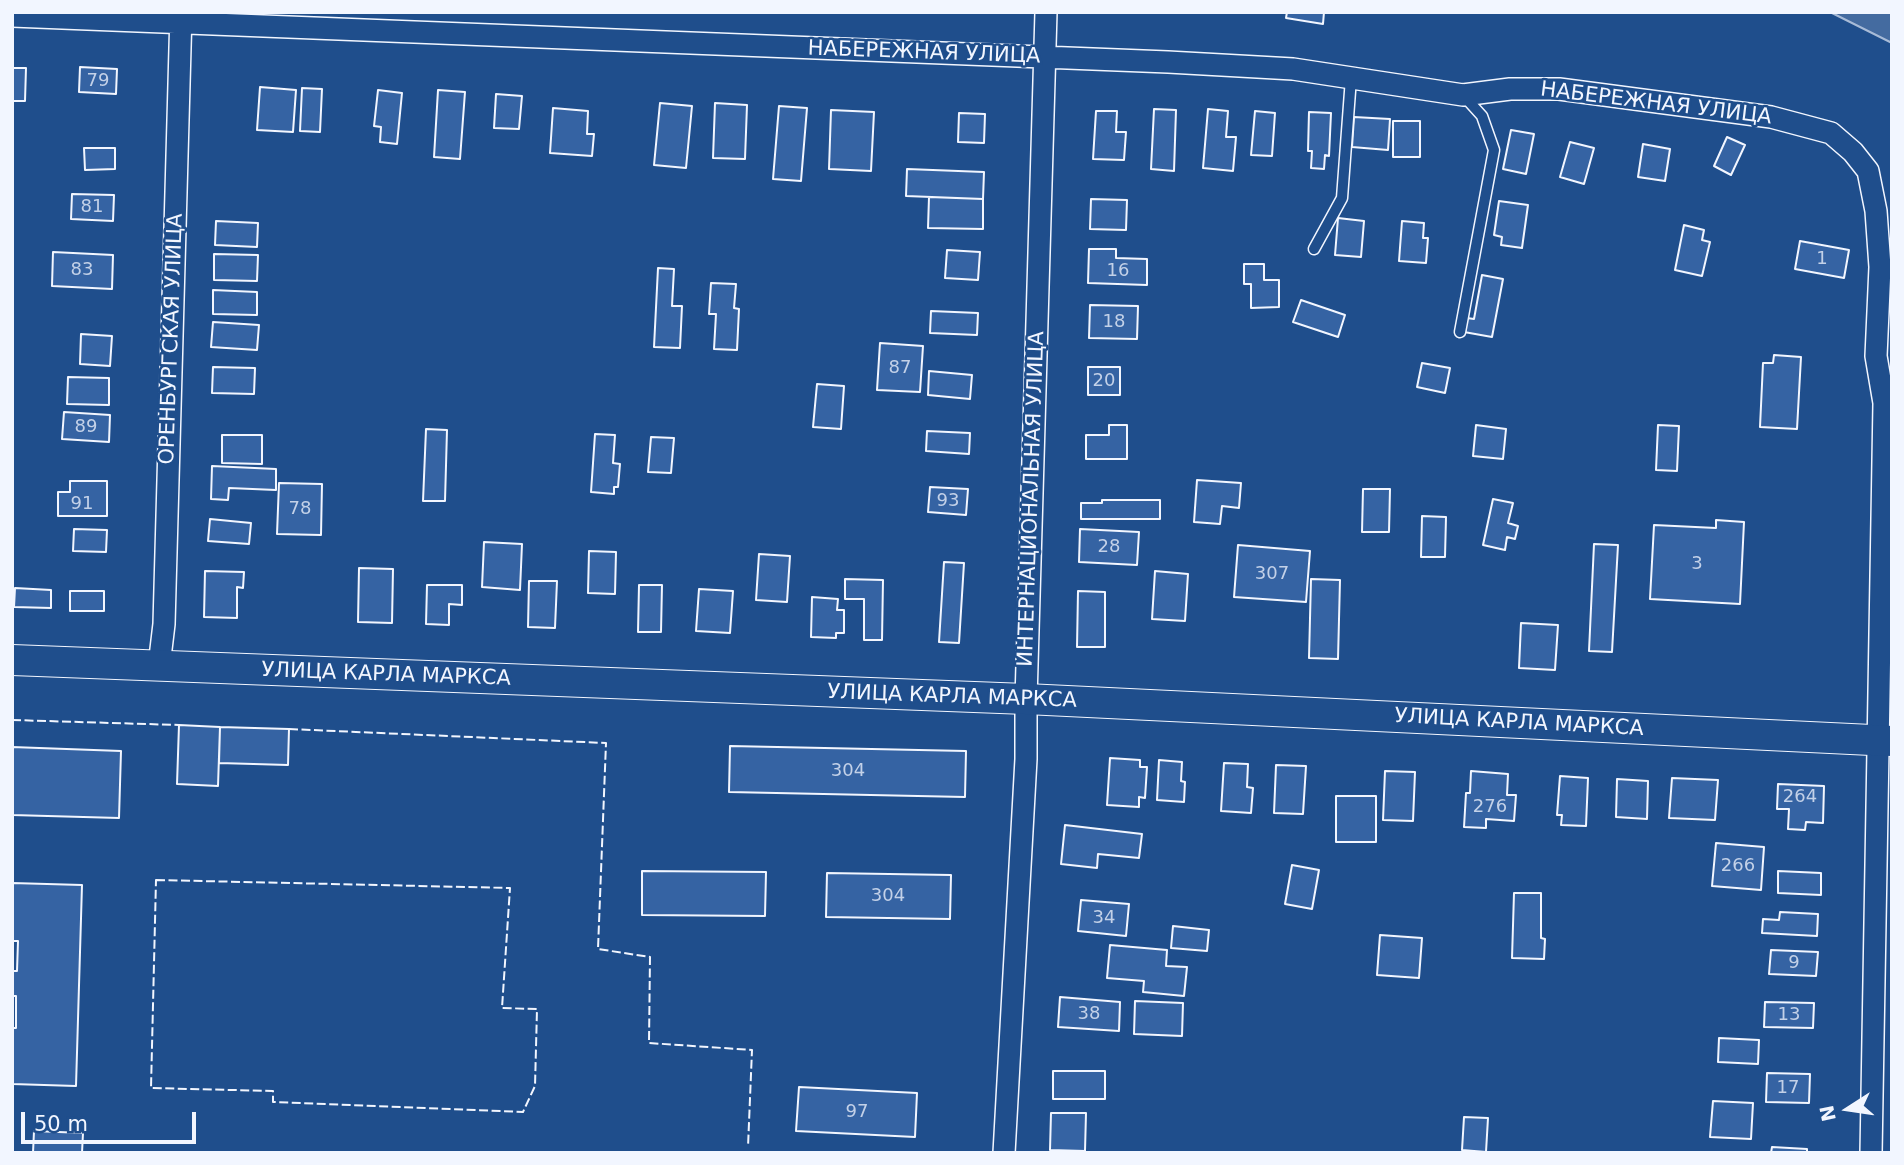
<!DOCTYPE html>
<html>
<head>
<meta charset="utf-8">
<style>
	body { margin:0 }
	#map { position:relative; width:1904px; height:1165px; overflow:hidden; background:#1f4e8c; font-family:"DejaVu Sans",sans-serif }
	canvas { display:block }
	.frame { position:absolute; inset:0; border:14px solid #f2f6ff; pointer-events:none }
	.north { position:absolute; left:1813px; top:1074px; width:70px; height:70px; -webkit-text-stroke:5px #1f4e8c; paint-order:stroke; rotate:258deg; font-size:19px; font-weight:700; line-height:28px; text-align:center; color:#f2f6ff }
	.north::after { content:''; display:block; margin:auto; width:24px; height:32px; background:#f2f6ff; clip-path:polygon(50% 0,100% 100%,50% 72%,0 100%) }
	.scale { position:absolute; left:21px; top:1112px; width:175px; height:32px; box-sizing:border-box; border:4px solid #f2f6ff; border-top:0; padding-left:9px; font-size:21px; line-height:24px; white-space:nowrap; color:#f2f6ff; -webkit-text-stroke:5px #1f4e8c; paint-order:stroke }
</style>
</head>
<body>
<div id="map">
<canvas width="1904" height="1165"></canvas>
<div class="frame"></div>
<div class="north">N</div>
<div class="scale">50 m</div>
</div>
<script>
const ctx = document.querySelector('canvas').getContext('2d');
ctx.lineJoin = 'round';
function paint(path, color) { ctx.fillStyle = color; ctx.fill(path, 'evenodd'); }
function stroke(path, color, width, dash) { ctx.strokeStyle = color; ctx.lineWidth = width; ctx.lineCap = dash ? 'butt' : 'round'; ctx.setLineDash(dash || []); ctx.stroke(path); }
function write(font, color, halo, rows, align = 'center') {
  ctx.font = font + ' "DejaVu Sans",sans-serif'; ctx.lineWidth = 5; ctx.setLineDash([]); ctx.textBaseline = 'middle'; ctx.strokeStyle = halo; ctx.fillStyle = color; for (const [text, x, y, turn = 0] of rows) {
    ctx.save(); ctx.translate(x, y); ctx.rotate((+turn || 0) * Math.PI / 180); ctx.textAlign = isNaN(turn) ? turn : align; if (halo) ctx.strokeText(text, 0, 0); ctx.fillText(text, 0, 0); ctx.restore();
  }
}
const water = new Path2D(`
	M1830,12H1892V43Z`);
paint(water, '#446ba0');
stroke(water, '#a8bbd7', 2);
const building = new Path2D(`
	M1287,12H1324L1323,24L1286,18Z
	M80,67L117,69L116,94L79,92Z
	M12,68H26L25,101H12Z
	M260,87L296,90L293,132L257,130Z
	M302,88L322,89L320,132L300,131Z
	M378,90L402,93L397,144L380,142L381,127L374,126Z
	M438,90L465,92L460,159L434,157Z
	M496,94L522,96L519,129L494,128Z
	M660,103L692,106L686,168L654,165Z
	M715,103L747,105L745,159L713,158Z
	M779,106L807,108L801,181L773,179Z
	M553,108L588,111L587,134H594L592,156L550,153Z
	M1154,109L1176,110L1174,171L1151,169Z
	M1208,109L1228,111L1226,137H1236L1233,171L1203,168Z
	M831,110L874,112L871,171L829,169Z
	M1096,111H1117L1116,132H1126L1124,160L1093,159Z
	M1255,111L1275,113L1272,156L1251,155Z
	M1309,112L1331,113L1329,156L1325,155L1324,169L1311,168L1312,151H1308Z
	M959,113L985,114L984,143L958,142Z
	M1354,117L1390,119L1388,150L1352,147Z
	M1393,121H1420V157H1393Z
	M1511,130L1534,134L1526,174L1503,169Z
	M1727,137L1745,145L1731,175L1714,166Z
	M1570,142L1594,148L1584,184L1560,177Z
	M1643,144L1670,149L1665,181L1638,177Z
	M84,148H115V169L85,170Z
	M907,169L984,172L983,199L906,196Z
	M72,194L114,195L113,221L71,219Z
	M929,197L983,199V229L928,228Z
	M1091,199L1127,200L1126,230L1090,229Z
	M1499,201L1528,205L1522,248L1501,245L1502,237L1494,235Z
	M1338,218L1364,221L1361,257L1335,255Z
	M216,221L258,223L257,247L215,245Z
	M1402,221L1424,223L1423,238H1428L1426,263L1399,261Z
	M1684,225L1704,230L1702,240L1710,242L1702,276L1675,270Z
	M1800,241L1849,250L1844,278L1795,269Z
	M1089,249H1116V258L1147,259V285L1088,283Z
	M947,250L980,252L978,280L945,278Z
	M53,252L113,255L112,289L52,286Z
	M214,254L258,255L257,281L214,280Z
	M1244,264H1264V280H1279V307L1251,308V284H1244Z
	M658,268L674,269L672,306H682L680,348L654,347Z
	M1482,275L1503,279L1492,337L1464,332L1467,318L1474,319Z
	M711,283L736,284L734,308L739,309L737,350L714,349L716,314H709Z
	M213,290L257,292V315L213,314Z
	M1301,300L1345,315L1338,337L1293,322Z
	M1090,305L1138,306L1137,339L1089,338Z
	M931,311L978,313L977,335L930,333Z
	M213,322L259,325L257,350L211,347Z
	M81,334L112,336L110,366L80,364Z
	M880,343L923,346L920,392L877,390Z
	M1774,355L1801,357L1797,429L1760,427L1763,363H1773Z
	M1422,363L1450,368L1445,393L1417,387Z
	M213,367L255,368L254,394L212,393Z
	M1088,367H1120V395H1088Z
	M929,371L972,375L970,399L928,395Z
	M68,377L109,378V405L67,404Z
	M817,384L844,386L841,429L813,427Z
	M64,412L110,415L109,442L62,439Z
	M1109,425H1127V459H1086V435H1109Z
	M1476,425L1506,429L1503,459L1473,456Z
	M1658,425L1679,426L1677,471L1656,470Z
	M426,429L447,430L445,501H423Z
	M927,431L970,433L969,454L926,451Z
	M595,434L615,435L613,463L620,464L618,487H614V494L591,492Z
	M222,435H262V464L222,463Z
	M651,437L674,438L671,473L648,472Z
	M212,466L276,469V490L229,488L228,500L211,499Z
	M1197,480L1241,483L1239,508L1222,506L1220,524L1194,522Z
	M70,481H107V516H58V492H70Z
	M279,483L322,484L321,535L277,534Z
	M930,487L968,489L966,515L928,512Z
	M1363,489H1390L1389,532H1362Z
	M1493,499L1513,503L1508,523L1518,526L1515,539L1507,537L1505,550L1483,545Z
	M1102,500H1160V519H1081V503H1102Z
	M1422,516L1446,517L1445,557H1421Z
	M210,519L251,523L249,544L208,541Z
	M1716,520L1744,522L1740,604L1650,599L1654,525L1716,528Z
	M74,529L107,530L106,552L73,551Z
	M1080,529L1139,532L1137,565L1079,562Z
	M484,542L522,544L520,590L482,587Z
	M1594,544L1618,545L1612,652L1589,651Z
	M1238,545L1310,551L1306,602L1234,597Z
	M589,551L616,552L615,594L588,593Z
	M759,554L790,556L787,602L756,600Z
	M944,562L964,563L959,643L939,642Z
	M359,568L393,569L392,623L358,622Z
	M205,571L244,572L243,588L237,587V618L204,617Z
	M1155,571L1188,574L1185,621L1152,619Z
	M845,579L883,580L882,640H864V599H845Z
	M1311,579L1340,580L1338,659L1309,658Z
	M529,581H557L555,628L528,627Z
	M427,585H462V605L449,604V625L426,624Z
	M639,585H662L661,632H638Z
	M15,588L51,590V608L14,607Z
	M699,589L733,591L730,633L696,631Z
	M70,591H104V611H70Z
	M1078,591L1105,592V647H1077Z
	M812,597L838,599L837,610H844V633H836V638L811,637Z
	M1521,623L1558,625L1555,670L1519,668Z
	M179,725L220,727L218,786L177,784Z
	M220,727L289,729L288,765L219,763Z
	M730,746L966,751L965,797L729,792Z
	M12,747L121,751L119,818L12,815Z
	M1110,758L1140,760V767H1147L1145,798L1139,797V807L1107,805Z
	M1159,760L1182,762L1181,781L1185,782L1184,802L1157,800Z
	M1224,763L1248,764L1247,787L1253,788L1251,813L1221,811Z
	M1276,765L1306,766L1303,814L1274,813Z
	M1385,771L1415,772L1413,821L1383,820Z
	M1471,771L1508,774L1507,795H1516L1514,821L1486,819V828L1464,827L1466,793H1470Z
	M1560,776L1588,778L1586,826L1561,825L1562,815H1557Z
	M1672,778L1718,780L1715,820L1669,818Z
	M1617,779L1648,781L1647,819L1616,817Z
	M1778,784L1824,786L1823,823L1806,822L1805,830L1788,829L1789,809H1777Z
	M1336,796H1376V842H1336Z
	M1065,825L1142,834L1139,858L1098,854L1097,868L1061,864Z
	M1716,843L1764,847L1761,890L1712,886Z
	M1292,865L1319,870L1312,909L1285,904Z
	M642,871L766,872L765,916L642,915Z
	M1778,871L1821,873V895L1778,893Z
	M827,873L951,875L950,919L826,917Z
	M12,883L82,885L76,1086L12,1084V1028H16V996H12V971H17L18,941H12Z
	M1514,893H1541V938L1545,939L1544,959L1512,958Z
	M1081,900L1129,904L1126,936L1078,931Z
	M1780,912L1818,914L1817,936L1762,933L1763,919L1779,920Z
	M1173,926L1209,930L1207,951L1171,948Z
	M1380,935L1422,938L1419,978L1377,975Z
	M1110,945L1167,950L1166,966L1187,967L1184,996L1143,992L1144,981L1107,978Z
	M1771,950L1818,952L1816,976L1769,974Z
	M1060,997L1120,1002L1119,1031L1058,1027Z
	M1135,1001L1183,1003L1182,1036L1134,1034Z
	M1765,1002L1814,1003L1813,1028L1764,1027Z
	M1719,1038L1759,1040L1758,1064L1718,1062Z
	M1053,1071H1105V1099H1053Z
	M1767,1073L1810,1074L1809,1103L1766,1102Z
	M799,1087L917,1093L915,1137L796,1131Z
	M1713,1101L1753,1103L1751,1139L1710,1137Z
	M1051,1113H1086L1085,1151L1050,1150Z
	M1464,1117L1488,1118L1486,1152L1462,1150Z
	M34,1131L83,1133L82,1153H33Z
	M1772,1147L1807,1149V1153H1771Z`);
paint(building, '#3563a3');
stroke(building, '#f2f6ff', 2);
const lane = new Path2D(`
	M1314,249L1342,198L1351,78
	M1460,332L1494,150L1482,116L1463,95`);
const street = new Path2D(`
	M12,16L1168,62L1293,69L1463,95L1510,89H1559L1771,117L1831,133L1853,152L1868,171L1876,211L1880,267L1876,356L1884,403L1871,1153
	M159,666L164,624L181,12
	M1004,1153L1026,759V699L1046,12`);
const secondary = new Path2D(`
	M12,660L1026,699L1892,741`);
stroke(lane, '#f2f6ff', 13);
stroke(street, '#f2f6ff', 24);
stroke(secondary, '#f2f6ff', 32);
stroke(lane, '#1f4e8c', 10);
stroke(street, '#1f4e8c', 21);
stroke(secondary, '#1f4e8c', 30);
stroke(new Path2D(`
	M12,720L179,725
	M289,729L606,743L598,949L650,957L649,1043L752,1050L748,1147
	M156,880L510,888L502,1008L537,1009L535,1086L523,1112L273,1102V1091L151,1088Z`), '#f2f6ff', 2, [9, 3.5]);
write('18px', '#c3d1e8', null, [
	["79",98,81],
	["81",92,207],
	["1",1822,259],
	["83",82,270],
	["16",1118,271],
	["18",1114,322],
	["87",900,368],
	["20",1104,381],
	["89",86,427],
	["93",948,501],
	["91",82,504],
	["78",300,509],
	["28",1109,547],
	["3",1697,564],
	["307",1272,574],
	["304",848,771],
	["264",1800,797],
	["276",1490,807],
	["266",1738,866],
	["304",888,896],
	["34",1104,918],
	["9",1794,963],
	["38",1089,1014],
	["13",1789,1015],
	["17",1788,1088],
	["97",857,1112]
]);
write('21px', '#f2f6ff', '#1f4e8c', [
	["НАБЕРЕЖНАЯ УЛИЦА",924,53,2],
	["НАБЕРЕЖНАЯ УЛИЦА",1656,104,7],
	["ОРЕНБУРГСКАЯ УЛИЦА",172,339,-88],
	["ИНТЕРНАЦИОНАЛЬНАЯ УЛИЦА",1032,499,-88],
	["УЛИЦА КАРЛА МАРКСА",386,675,2],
	["УЛИЦА КАРЛА МАРКСА",952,697,2],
	["УЛИЦА КАРЛА МАРКСА",1519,723,3]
]);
</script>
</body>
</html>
